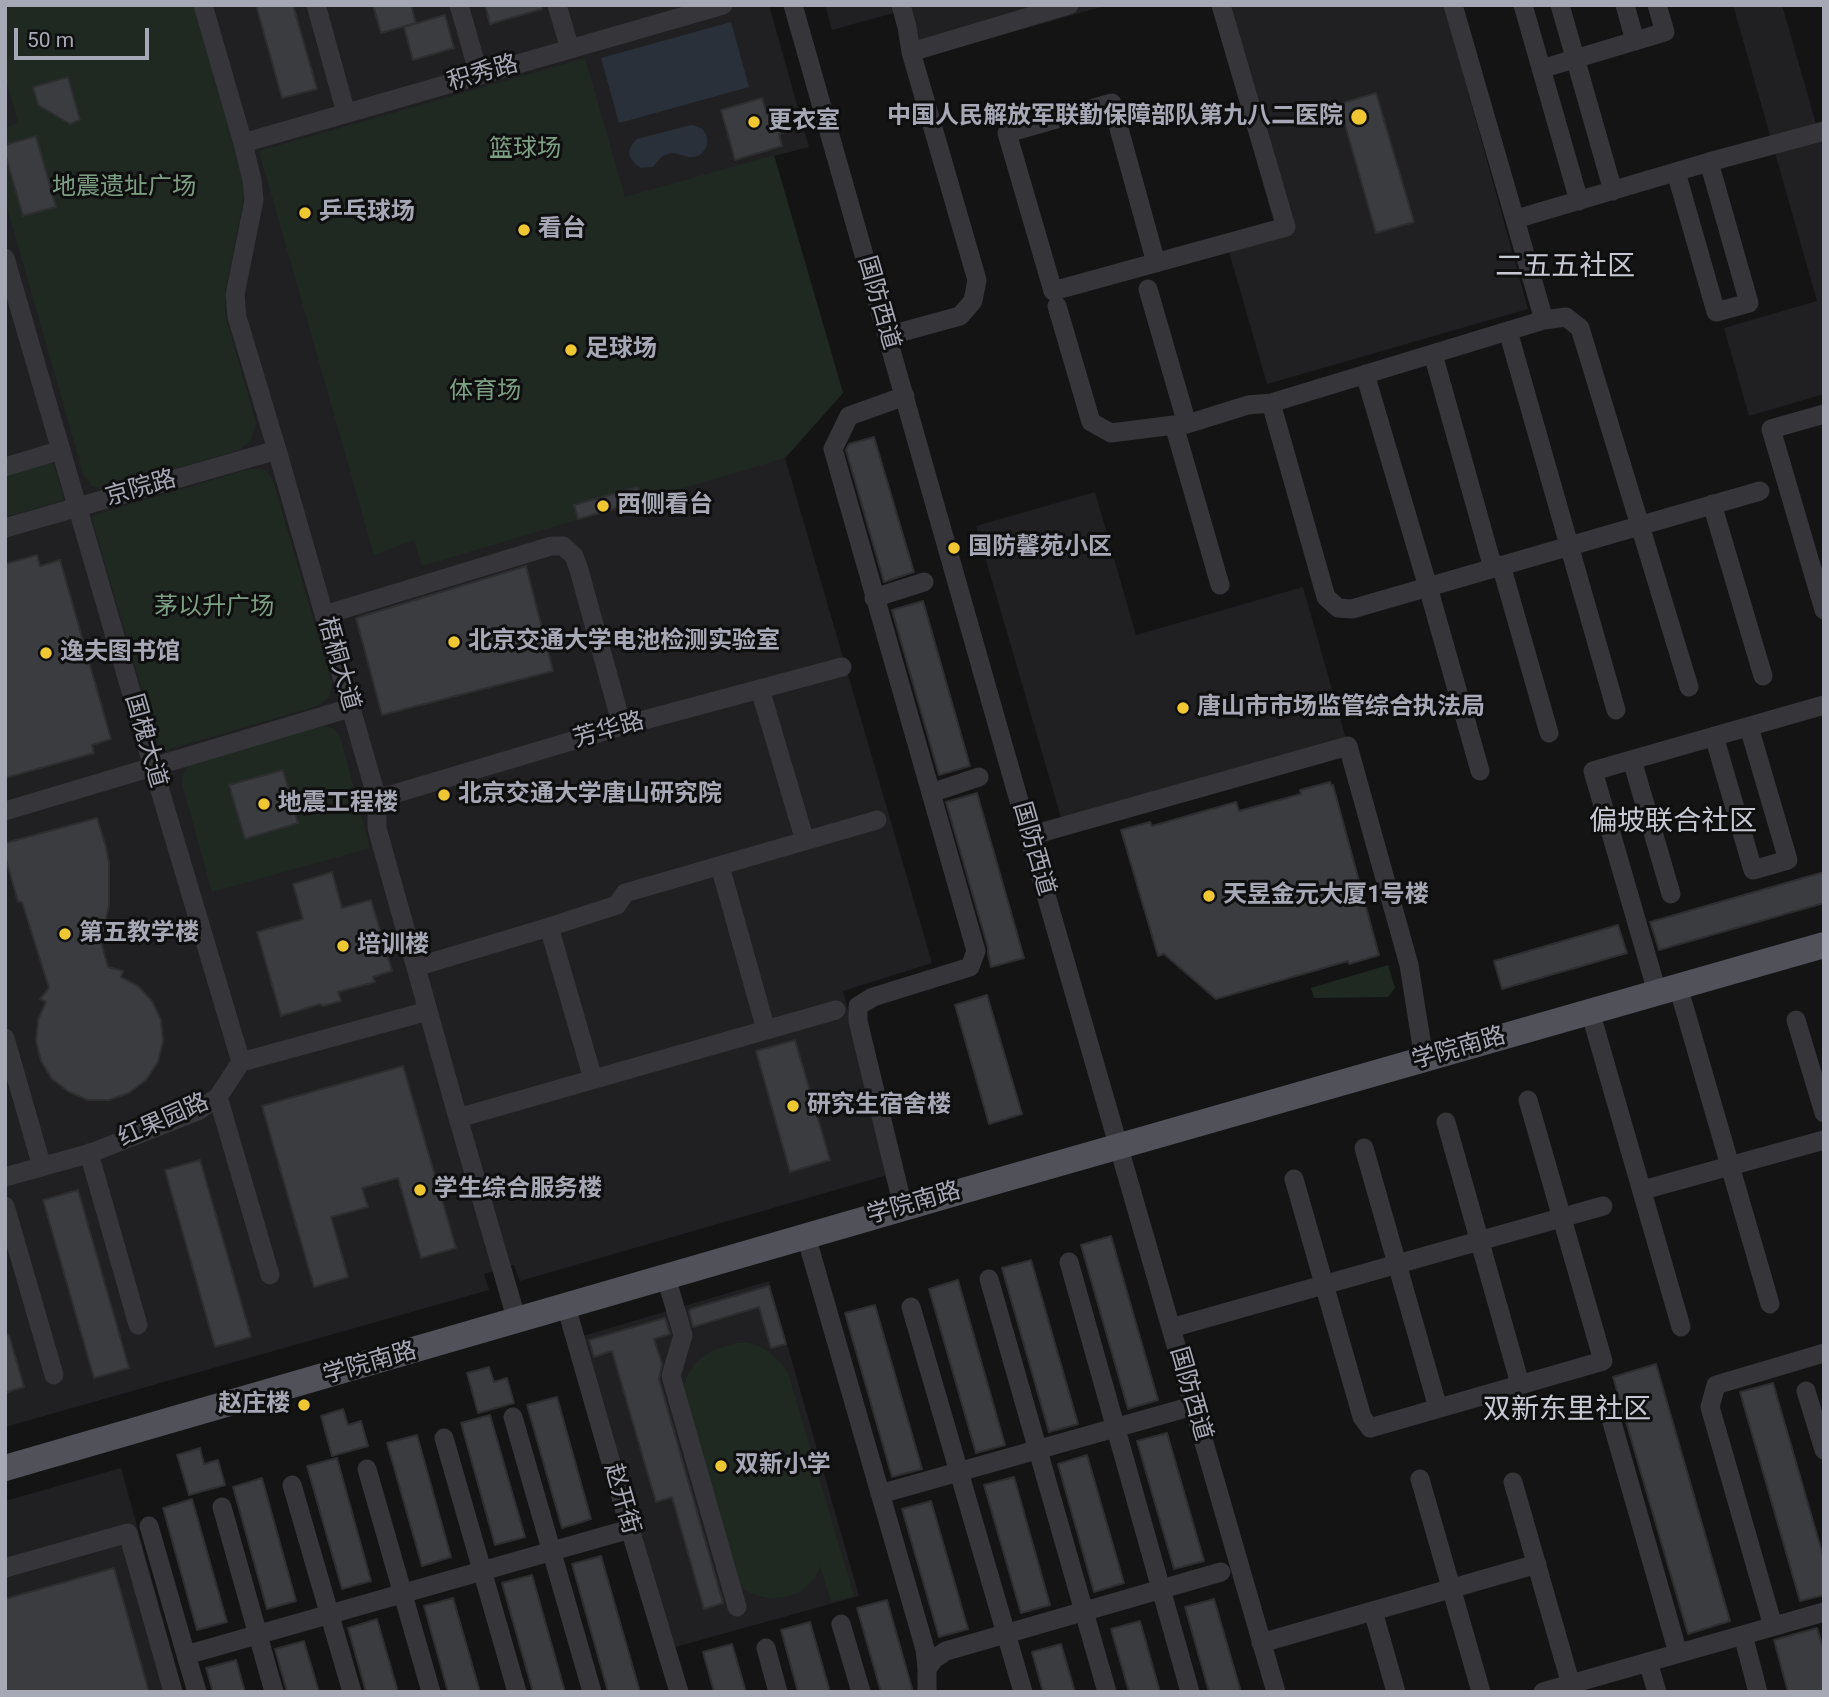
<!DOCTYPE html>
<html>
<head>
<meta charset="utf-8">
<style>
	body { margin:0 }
	#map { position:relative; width:1829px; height:1697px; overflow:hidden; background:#141415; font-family:Roboto,sans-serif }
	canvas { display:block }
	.frame { position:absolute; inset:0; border:7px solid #a6a8b5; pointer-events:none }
	.scale { position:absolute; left:14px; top:28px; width:135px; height:32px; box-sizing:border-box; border:4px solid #a6a8b5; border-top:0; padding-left:9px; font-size:21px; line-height:24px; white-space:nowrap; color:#a6a8b5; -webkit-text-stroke:5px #0f0f10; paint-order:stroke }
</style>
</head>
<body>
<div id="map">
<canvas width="1829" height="1697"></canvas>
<div class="frame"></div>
<div class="scale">50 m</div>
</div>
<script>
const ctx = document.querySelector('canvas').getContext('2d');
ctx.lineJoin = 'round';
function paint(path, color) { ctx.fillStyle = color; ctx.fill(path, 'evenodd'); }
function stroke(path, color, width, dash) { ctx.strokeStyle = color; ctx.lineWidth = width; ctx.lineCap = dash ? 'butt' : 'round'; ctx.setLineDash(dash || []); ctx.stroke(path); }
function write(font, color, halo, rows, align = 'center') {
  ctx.font = font + ' Roboto,"Noto Sans SC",sans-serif'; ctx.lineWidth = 6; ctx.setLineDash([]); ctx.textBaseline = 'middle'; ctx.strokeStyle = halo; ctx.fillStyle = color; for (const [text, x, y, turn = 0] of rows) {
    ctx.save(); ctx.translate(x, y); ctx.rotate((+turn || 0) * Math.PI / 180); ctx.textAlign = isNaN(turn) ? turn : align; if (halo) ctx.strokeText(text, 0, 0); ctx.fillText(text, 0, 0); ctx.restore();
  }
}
paint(new Path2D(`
	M5,5H769L809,147L774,156L843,393L785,458L932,963L843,991L891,1174L520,1281L514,1265L484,1274L489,1290L5,1427Z
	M825,5H1108L922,58L908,9L832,30Z
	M1212,5H1444L1528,309L1267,384L1229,252L1278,237Z
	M1733,5H1782L1824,152V394L1749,416L1724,328L1817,301Z
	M1095,492L1136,635L1303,587L1348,746L1064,828L976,526Z
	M769,1281L859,1596L672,1648L583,1336Z
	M121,1468L183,1692H5V1501Z`), '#202022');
paint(new Path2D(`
	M5,5H194L242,173L245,192L225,292V314L256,423L251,440L239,450L103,490L92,486L83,474L5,200V127L18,123L5,76Z
	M585,58L625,197L774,155L843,393L785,458L422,566L414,540L374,555L259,151Z
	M53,462L63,494V498L61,501L5,517V473Z
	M249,469H264L269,474L273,481L332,683C331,694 328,701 317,706L160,752L91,516Z
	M321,726L333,728L340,736L370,848L212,892L182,784L183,774L189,765Z
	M1388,965L1395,988L1388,997L1314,998L1311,988Z
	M736,1343C741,1343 748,1342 753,1344C768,1348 780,1361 788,1373L854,1596L831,1602L820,1566C818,1571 816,1577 812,1581C794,1603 763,1602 741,1588L682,1392C691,1359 704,1352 736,1343Z`), '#202822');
paint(new Path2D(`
	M731,22L749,87L619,123L601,58Z
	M691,125C697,126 702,127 705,133C711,143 704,157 692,157C681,157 676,150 665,155C660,157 657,162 653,167L641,168C628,159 625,151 637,139Z`), '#2a3039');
const building = new Path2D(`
	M256,5H293L317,89L282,98Z
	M373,5H411L416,23L381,33Z
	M485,5H542V9L490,24Z
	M445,15L454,48L413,60L404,27Z
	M68,77L80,120L70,124L38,105L33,87Z
	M1376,93L1414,222L1376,233L1339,104Z
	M762,98L767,114L780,111L786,132L779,134L782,146L735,160L721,110Z
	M36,136L56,207L23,216L5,154V145Z
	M874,437L914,572L884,582L846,450L849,444Z
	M638,487L642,501L578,519L574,505Z
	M37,555L40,566L60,560L111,739L92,745L94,753L5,778V564Z
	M526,566L553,671L382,715L356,618Z
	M923,601L970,766L939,775L892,610Z
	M283,770L298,823L245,839L229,785Z
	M1330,782L1331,785H1333L1379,955L1349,964L1348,961L1216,999L1164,954L1158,956L1121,830L1150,822L1152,826L1236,802L1239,811L1301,794L1300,790Z
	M977,793L1024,958L991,967L988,954V948L946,802Z
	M97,818L106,847L109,863V905L101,942L108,967L123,971L121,977L138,986L152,1001L161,1020L163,1041L158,1062L146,1080L129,1093L109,1100H88L69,1092L52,1079L41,1061L36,1041L38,1020L46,1002L40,999L49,988L22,902H18L5,856V843Z
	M332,872L342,908L371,900L392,971L373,977L375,982L338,992L341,1001L323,1006L320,1004L281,1016L257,932L303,919L293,884Z
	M1824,872V903L1659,950L1650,922Z
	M1618,925L1627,953L1502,989L1494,961Z
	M987,995L1022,1114L989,1124L955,1005Z
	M795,1040L830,1160L790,1172L756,1051Z
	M403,1066L456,1248L421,1258L398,1178L362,1188L368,1207L331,1217L348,1277L314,1287L262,1106Z
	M200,1160L251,1337L215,1347L165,1170Z
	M78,1190L129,1368L94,1378L43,1200Z
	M1111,1236L1158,1400L1128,1409L1081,1245Z
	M1031,1260L1078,1424L1049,1432L1002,1268Z
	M958,1280L1005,1445L976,1453L929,1289Z
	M769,1286L786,1344L771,1348L759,1307L693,1327L689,1311L691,1309Z
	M875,1305L922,1469L892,1477L845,1313Z
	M665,1318L670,1334L654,1339L662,1364L659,1379L723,1603L704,1609L672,1497L656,1502L612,1351L594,1357L589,1340Z
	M5,1335H9L24,1387L5,1393Z
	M1656,1364L1730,1621L1688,1634L1613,1377Z
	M489,1367L494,1382L507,1378L514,1403L478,1413L467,1373Z
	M1773,1383L1824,1559V1595L1800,1601L1740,1392Z
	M557,1397L591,1519L562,1528L527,1405Z
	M343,1409L348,1425L361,1421L368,1446L332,1456L321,1416Z
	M490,1415L525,1537L495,1545L461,1423Z
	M1167,1433L1204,1561L1174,1569L1137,1441Z
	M417,1435L451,1557L422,1566L387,1443Z
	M200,1448L204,1464L218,1460L225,1485L189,1495L177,1455Z
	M1087,1455L1124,1583L1094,1592L1058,1464Z
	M337,1458L371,1581L342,1589L307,1466Z
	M1014,1477L1050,1605L1021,1613L984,1485Z
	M262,1478L296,1601L267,1609L233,1487Z
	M192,1499L227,1622L197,1630L163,1508Z
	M931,1501L968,1629L939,1637L902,1509Z
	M601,1556L640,1692H608L572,1564Z
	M114,1568L149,1692H5V1599Z
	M532,1575L565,1692H533L502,1583Z
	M453,1598L480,1692H448L424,1606Z
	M1214,1599L1241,1692H1209L1185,1607Z
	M887,1600L913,1692H881L857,1608Z
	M377,1619L398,1692H366L348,1628Z
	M1140,1621L1160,1692H1129L1111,1629Z
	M810,1622L830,1692H798L781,1630Z
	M1817,1628L1824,1651V1692H1788L1774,1640Z
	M304,1641L319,1692H287L275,1649Z
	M732,1644L746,1692H714L703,1652Z
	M1061,1644L1075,1692H1043L1032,1652Z
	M236,1660L245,1692H213L206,1668Z`);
paint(building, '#3b3c3f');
stroke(building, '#2e2e31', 2);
stroke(new Path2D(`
	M203,5L243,143L252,180L254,200L235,295L237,317L277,450L377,799V828L458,1118L517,1321
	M316,5L346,113
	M459,5L479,75
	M557,5L570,49
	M793,5L1029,836L1276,1692
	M1523,5L1579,201
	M1560,5L1613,191
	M1625,5L1635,41
	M911,52L1069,5
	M1541,69L1665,32L1657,5
	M243,143L723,5
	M1676,172L1716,312L1749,303L1709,162
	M1516,219L1709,162L1824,131
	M5,258L153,767L241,1062
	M1156,263L1112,103L1007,133L1053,291L1286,227L1221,5
	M1148,289L1187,424
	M1057,306L1091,422L1111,433L1174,425
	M1544,320L1566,317L1580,328L1689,687
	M1508,331L1616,710
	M887,336L960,316L973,301L977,280L911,52L907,27L901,5
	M1433,354L1493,568
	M1365,374L1428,587L1480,771
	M1271,403L1544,320L1453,5
	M1824,414L1771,429L1824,610
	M5,467L61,450
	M1712,504L1763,676
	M5,528L277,450
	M1501,565L1549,733
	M1220,585L1174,425L1187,424L1248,405L1271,403L1326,597L1338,608L1352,609L1760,491
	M874,598L924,582
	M324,615L551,546H563L574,556L579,570L622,726
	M760,689L805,841
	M1714,736L1753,870L1788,860L1749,727
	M1632,760L1671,894
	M931,793L979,777
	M377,799L622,726L842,667
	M5,811L350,708
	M1029,836L1348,746L1409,965L1424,1059
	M720,866L766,1030
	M549,927L593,1079
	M416,967L549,927L617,905L625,893L877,820
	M1678,986L1770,1304
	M1657,992L1593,771L1824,705
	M1590,1011L1681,1327
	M1796,1020L1824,1113
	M5,1038L42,1167
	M218,1097L270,1275
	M458,1118L836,1010
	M1446,1122L1520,1384
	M1364,1148L1438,1408
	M89,1153L138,1325
	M5,1177L91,1153L198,1111L218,1097L241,1062L428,1011
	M1294,1179L1362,1417L1370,1428L1603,1361L1528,1100
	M1643,1190L1824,1140
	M5,1206L54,1375
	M903,1207L858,1021V1006L873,997L970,967L976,951L833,449L849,416L905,396
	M806,1236L925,1649L927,1669V1692
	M1069,1262L1190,1692
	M666,1277L683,1335L671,1376L737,1607
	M989,1279L1107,1692
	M566,1306L630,1529L679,1692
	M911,1307L1023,1692
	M1171,1328L1603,1206
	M1806,1391L1824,1450
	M1609,1412L1678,1653
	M513,1417L592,1692
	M444,1438L517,1692
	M367,1469L431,1692
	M1420,1479L1481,1692
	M1513,1482L1573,1692
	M292,1485L352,1692
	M880,1494L1193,1406
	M222,1507L274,1692
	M149,1526L186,1655
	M5,1568L128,1533L173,1692
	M1373,1611L1396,1692
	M841,1624L861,1692
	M1773,1626L1710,1407L1716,1385L1824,1353
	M1743,1635L1758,1692
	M1261,1643L1537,1564
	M766,1648L778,1692
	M1648,1662L1657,1692
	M927,1669L934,1659L946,1651L1221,1572
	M197,1692L186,1655L630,1529
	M1543,1692L1824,1612`), '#35353a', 19);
stroke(new Path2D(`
	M5,1468C612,1294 1216,1115 1824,945`), '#515259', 26);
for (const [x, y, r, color] of [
	[1359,117,9,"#eec733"],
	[754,122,7,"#eec733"],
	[305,213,7,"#eec733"],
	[524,230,7,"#eec733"],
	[571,350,7,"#eec733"],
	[603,506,7,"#eec733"],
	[954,548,7,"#eec733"],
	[454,642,7,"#eec733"],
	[46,653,7,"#eec733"],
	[1183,708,7,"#eec733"],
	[444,795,7,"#eec733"],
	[264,804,7,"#eec733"],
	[1209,896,7,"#eec733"],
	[65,934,7,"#eec733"],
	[343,946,7,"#eec733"],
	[793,1106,7,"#eec733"],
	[420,1190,7,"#eec733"],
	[304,1405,7,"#eec733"],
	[721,1466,7,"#eec733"]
]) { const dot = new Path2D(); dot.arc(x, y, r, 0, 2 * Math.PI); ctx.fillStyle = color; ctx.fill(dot); stroke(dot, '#0f0f10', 2.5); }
write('24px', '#a6a8b5', '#0f0f10', [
	["积秀路",483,74,-16],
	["国防西道",878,303,74],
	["京院路",141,489,-16],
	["梧桐大道",338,664,74],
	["芳华路",609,731,-16],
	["国槐大道",145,741,74],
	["国防西道",1033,849,74],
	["学院南路",1459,1049,-16],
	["红果园路",164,1121,-24],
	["学院南路",914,1204,-16],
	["学院南路",370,1364,-16],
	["国防西道",1190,1394,74],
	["赵开街",621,1499,74]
]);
write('bold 24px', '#a6a8b5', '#0f0f10', [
	["中国人民解放军联勤保障部队第九八二医院",1343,117,"right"],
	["更衣室",768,122],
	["乒乓球场",319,213],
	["看台",538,230],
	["足球场",585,350],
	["西侧看台",617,506],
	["国防馨苑小区",968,548],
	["北京交通大学电池检测实验室",468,642],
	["逸夫图书馆",60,653],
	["唐山市市场监管综合执法局",1197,708],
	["北京交通大学唐山研究院",458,795],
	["地震工程楼",278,804],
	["天昱金元大厦1号楼",1223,896],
	["第五教学楼",79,934],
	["培训楼",357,946],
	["研究生宿舍楼",807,1106],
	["学生综合服务楼",434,1190],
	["赵庄楼",290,1405,"right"],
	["双新小学",735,1466]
], 'left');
write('24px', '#7da084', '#0f0f10', [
	["篮球场",525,150],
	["地震遗址广场",124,188],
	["体育场",485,392],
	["茅以升广场",214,608]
]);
write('28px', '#c6c8d2', '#0f0f10', [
	["二五五社区",1565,268],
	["偏坡联合社区",1673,823],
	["双新东里社区",1567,1411]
]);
</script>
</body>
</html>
